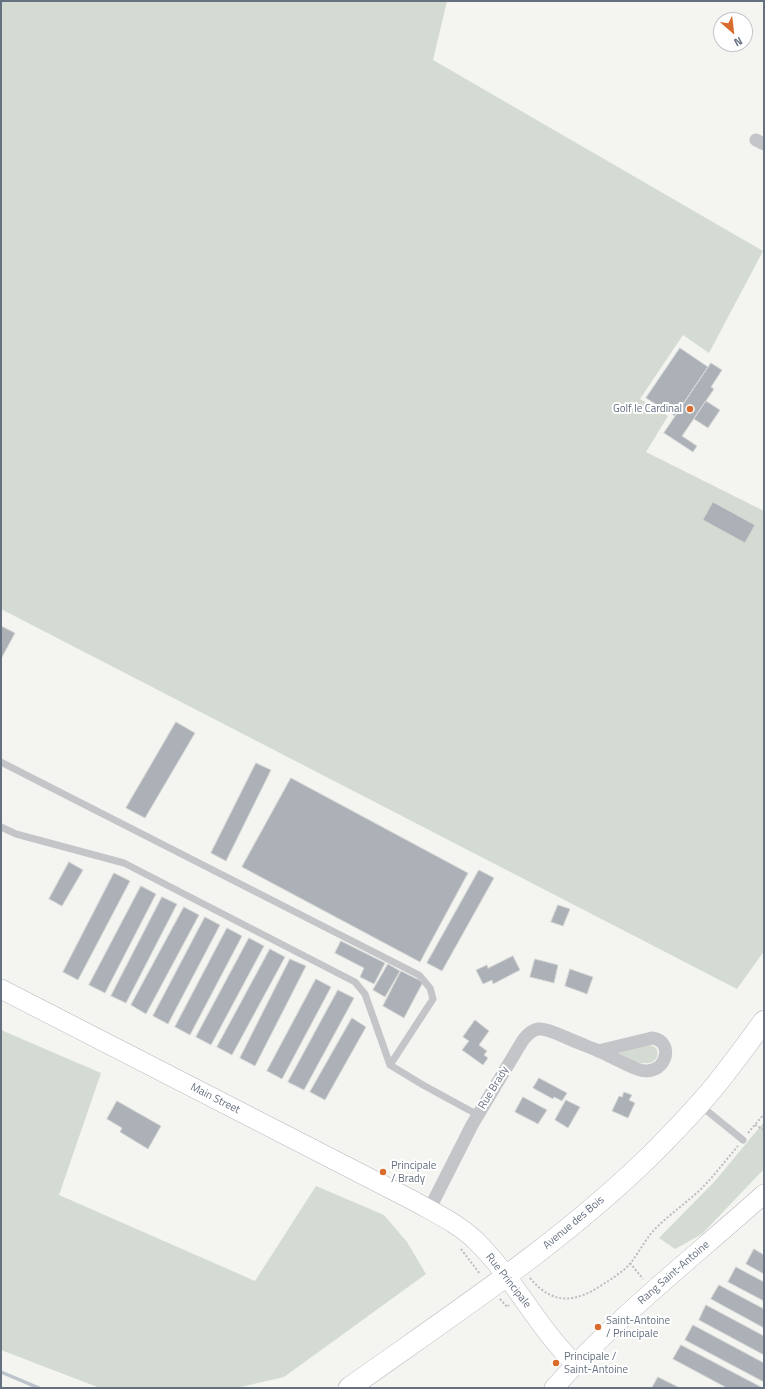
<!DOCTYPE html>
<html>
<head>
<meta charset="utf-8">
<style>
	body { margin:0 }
	#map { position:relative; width:765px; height:1389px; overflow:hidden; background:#f4f4f1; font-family:"Titillium Web",sans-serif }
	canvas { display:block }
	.frame { position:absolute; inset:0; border:2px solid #657080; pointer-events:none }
	.north { position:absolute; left:713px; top:12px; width:40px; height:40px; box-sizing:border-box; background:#fff; border:1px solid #c1c6cc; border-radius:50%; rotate:152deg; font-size:11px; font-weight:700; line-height:16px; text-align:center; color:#657080 }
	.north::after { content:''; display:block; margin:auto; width:14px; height:18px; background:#d96c2c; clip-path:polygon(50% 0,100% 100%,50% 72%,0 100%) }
</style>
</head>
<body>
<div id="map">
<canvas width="765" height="1389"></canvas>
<div class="frame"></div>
<div class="north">N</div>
</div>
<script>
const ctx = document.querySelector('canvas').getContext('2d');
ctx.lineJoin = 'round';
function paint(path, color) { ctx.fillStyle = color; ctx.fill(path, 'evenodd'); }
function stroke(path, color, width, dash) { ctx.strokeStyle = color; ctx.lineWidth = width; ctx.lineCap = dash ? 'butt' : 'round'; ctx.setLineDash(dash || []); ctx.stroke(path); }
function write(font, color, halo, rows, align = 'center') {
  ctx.font = font + ' "Titillium Web",sans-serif'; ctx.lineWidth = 4; ctx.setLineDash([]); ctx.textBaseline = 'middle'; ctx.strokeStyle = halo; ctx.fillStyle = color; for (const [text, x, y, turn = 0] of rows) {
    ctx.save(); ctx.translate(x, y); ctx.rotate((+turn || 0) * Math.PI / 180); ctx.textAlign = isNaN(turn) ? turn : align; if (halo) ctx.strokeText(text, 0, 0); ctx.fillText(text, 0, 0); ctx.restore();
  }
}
paint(new Path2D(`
	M1,1H447L433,60L763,251L709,353L683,335L640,399L668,416L646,452L764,511V951L737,989L1,609Z
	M1,1030L101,1073L59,1195L255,1281L316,1186L384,1215L407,1242L426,1274L284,1377L236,1388H100L1,1350Z
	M649,1045C656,1046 659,1050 657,1057C650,1071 626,1058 614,1054L615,1051Z
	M764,1122V1169L702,1234L675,1249L659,1238L715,1181Z`), '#d4dbd2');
stroke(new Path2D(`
	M1,1372L39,1388`), '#bdc5cc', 3.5);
const building = new Path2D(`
	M680,348L708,367L675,416L646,398Z
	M711,363L722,370L711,387L714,389L682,436L697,446L693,452L664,433Z
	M706,401L720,410L708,428L694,419Z
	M713,502L755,525L745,543L703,520Z
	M1,626L15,633L1,659Z
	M176,722L195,733L145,818L126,808Z
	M256,763L271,770L226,861L211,853Z
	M291,778L468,873L420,962L242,867Z
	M69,862L83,870L62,906L49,899Z
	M479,870L494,878L442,971L427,963Z
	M114,873L130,881L78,980L63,972Z
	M141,886L156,894L105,993L89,985Z
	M162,897L177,904L126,1003L111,996Z
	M558,905L570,909L563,926L551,922Z
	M184,907L199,915L146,1014L131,1005Z
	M205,917L220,925L168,1024L153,1016Z
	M227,928L242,936L190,1035L175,1027Z
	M249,938L264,946L211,1045L196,1037Z
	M341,941L385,963L374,984L360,977L364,968L335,953Z
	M270,949L285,957L232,1055L217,1047Z
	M513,956L520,970L493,984L492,980L483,984L476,970L487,965L488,968Z
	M290,959L306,966L255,1066L240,1058Z
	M535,959L558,965L554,983L530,977Z
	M388,964L400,971L385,997L373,990Z
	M570,969L593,977L587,994L565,986Z
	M401,971L423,982L404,1018L383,1006Z
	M316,979L331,987L282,1079L267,1071Z
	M338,990L354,998L304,1090L288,1082Z
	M352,1018L366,1027L325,1100L310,1092Z
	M475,1020L489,1031L479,1045L487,1051L484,1055L488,1058L483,1065L462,1050L469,1041L463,1037Z
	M539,1078L567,1093L562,1101L554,1097L553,1099L533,1088Z
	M624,1092L632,1095L629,1100L635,1103L628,1118L612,1111L619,1096L622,1097Z
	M523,1097L547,1110L538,1124L515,1112Z
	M566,1100L580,1107L568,1128L555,1120Z
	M117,1101L161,1126L148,1149L120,1132L122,1128L107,1119Z
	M754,1249L764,1255V1274L746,1264Z
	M736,1267L764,1282V1301L728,1282Z
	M719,1285L764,1309V1328L711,1299Z
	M706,1305L764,1336V1355L699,1320Z
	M693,1325L764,1363V1382L685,1340Z
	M681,1345L761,1387L760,1388H727L673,1359Z
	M658,1377L680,1388H652Z`);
paint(building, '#acb1b7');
stroke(building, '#d5d6d4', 1);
const secondary = new Path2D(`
	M1,989L414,1201C435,1213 459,1224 476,1241C514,1278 537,1327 575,1364
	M554,1388C617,1316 693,1258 764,1194`);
const primary = new Path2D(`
	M349,1388C453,1314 560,1244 651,1155C673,1133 695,1110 715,1086C732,1065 748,1043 764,1021`);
stroke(secondary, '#b5b8bd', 20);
stroke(primary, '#b3b6ba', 22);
stroke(new Path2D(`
	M755,1125L764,1130
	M748,1133L764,1114
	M461,1249L480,1274
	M630,1263L643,1279
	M530,1278C554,1307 577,1302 605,1283C613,1278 622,1272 629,1265C639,1253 645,1239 656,1228C670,1214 686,1203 700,1190C714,1176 725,1161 738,1146
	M500,1299L507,1307L509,1305`), '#bcbdc0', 2, [2, 2]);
stroke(new Path2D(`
	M1,762L419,975L430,988L433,999L390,1065
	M1,827L16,834L124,863L355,982L365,994L390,1065L423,1085L478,1115
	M701,1106L743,1140`), '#c3c5c9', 7);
stroke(new Path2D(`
	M756,140L764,144
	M429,1210L472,1125L523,1040C527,1035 532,1030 538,1029C547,1028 557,1034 565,1037C576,1042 587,1046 599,1051C612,1057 624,1064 637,1069C665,1080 677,1041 652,1038L598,1051`), '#c3c5c9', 13);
stroke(secondary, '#fff', 19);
stroke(primary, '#fff', 21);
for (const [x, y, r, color] of [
	[690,409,4,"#d96c2c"],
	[383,1172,4,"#d96c2c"],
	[598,1327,4,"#d96c2c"],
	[556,1363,4,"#d96c2c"]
]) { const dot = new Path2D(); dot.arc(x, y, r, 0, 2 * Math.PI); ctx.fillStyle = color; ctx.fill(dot); stroke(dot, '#fff', 1.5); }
write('11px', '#657080', '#fff', [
	["Golf le Cardinal",682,409,"right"],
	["Principale",391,1166],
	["/ Brady",391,1179],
	["Saint-Antoine",606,1321],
	["/ Principale",606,1334],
	["Principale /",564,1357],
	["Saint-Antoine",564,1370]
], 'left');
write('11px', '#657080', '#fff', [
	["Rue Brady",494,1088,-59],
	["Main Street",215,1099,27],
	["Avenue des Bois",574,1223,-40],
	["Rang Saint-Antoine",674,1273,-41],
	["Rue Principale",508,1281,52]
]);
</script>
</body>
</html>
